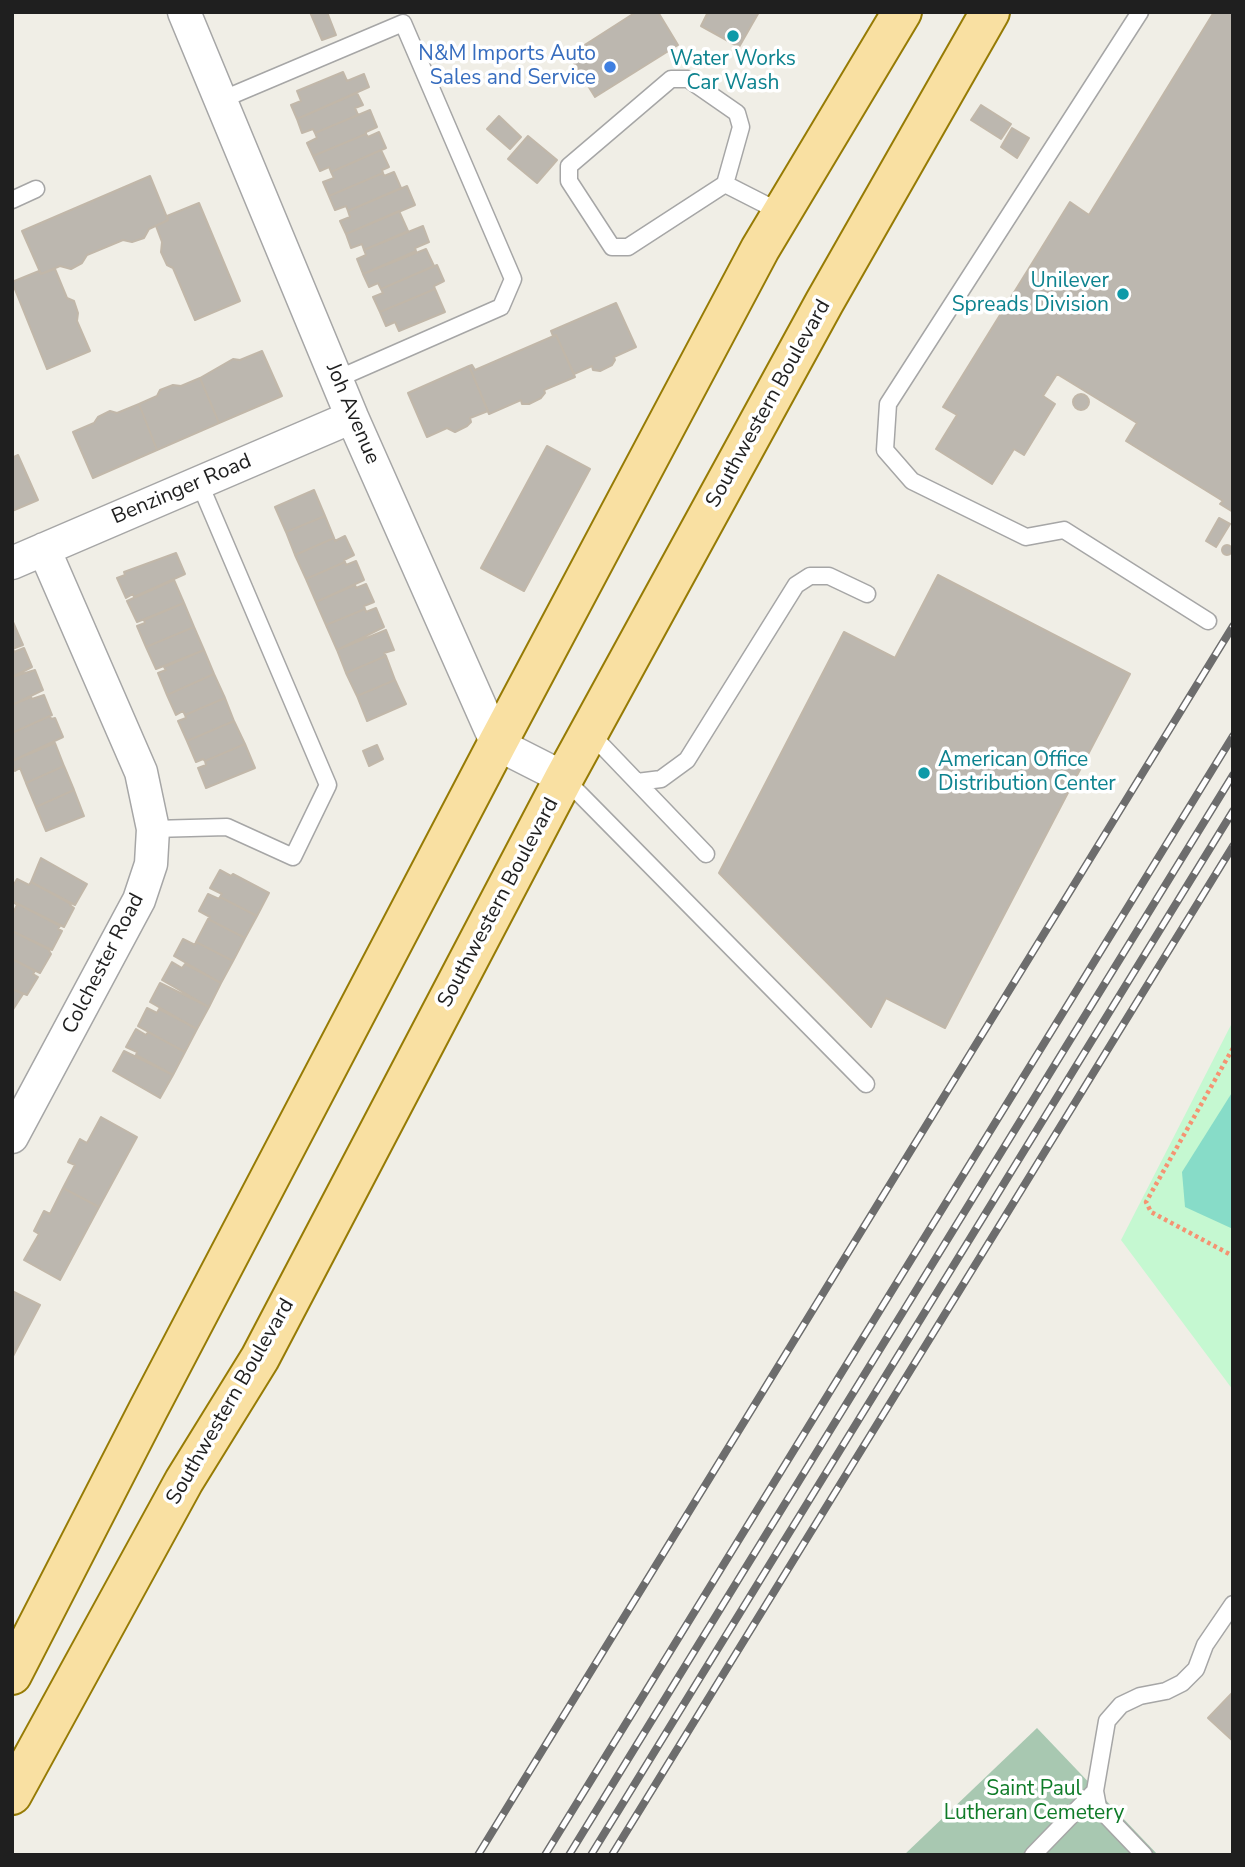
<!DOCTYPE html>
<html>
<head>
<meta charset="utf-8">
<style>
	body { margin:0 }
	#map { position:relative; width:1245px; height:1867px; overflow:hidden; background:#f0eee6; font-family:"Nunito Sans",sans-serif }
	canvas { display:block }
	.frame { position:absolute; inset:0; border:14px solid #1f1f1f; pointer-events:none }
</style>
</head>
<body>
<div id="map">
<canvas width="1245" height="1867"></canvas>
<div class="frame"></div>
</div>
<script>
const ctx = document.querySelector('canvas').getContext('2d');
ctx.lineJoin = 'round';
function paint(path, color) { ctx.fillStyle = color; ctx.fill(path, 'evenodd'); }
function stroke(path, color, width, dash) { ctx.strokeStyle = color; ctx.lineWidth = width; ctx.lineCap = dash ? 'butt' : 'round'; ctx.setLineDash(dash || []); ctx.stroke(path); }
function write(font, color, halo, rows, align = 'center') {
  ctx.font = font + ' "Nunito Sans",sans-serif'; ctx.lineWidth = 7; ctx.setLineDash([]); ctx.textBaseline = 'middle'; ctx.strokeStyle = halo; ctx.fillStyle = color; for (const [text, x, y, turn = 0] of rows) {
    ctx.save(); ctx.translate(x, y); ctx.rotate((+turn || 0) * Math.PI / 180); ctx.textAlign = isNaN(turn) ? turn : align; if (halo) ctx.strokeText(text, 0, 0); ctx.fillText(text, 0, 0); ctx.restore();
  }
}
paint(new Path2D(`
	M1037,1728L1158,1855H904Z`), '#a8c8b1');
paint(new Path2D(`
	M1233,1021V1390L1121,1240Z`), '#c5f8d1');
paint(new Path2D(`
	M1233,1091V1229L1185,1207L1182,1172Z`), '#87dcc8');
const building = new Path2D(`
	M310,12H327L336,35L322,40Z
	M636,12H658L678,45L595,97L569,55Z
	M708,12H759L739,47L701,26Z
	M1214,12H1233V512L1220,504L1223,501L1126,441L1137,423L1057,374L1043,396L1055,404L1024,455L1014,449L992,484L936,449L957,415L943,407L1070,202L1089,215Z
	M343,72L347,81L364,74L369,87L297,119L291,105L301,101L297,91Z
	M357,93L363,105L355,108L358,115L315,133L313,129L302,133L297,119Z
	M981,105L1011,124L1001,139L971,120Z
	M370,110L377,127L366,132V134L313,156L307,143L317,138L315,133Z
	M499,116L521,137L510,149L487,129Z
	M1012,128L1029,138L1017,158L1001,147Z
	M379,132L386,148L331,172L329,167L320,171L313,156L366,134L368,137Z
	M528,136L557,160L537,183L508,159Z
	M381,150L389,167L382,170L383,173L329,196L323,182L334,178L331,172Z
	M394,172L401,188L348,211L346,206L335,210L329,196L383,173L384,176Z
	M150,176L168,220L149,229L144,238L132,242L123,240L87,255L82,263L71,269L60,266L41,274L22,231Z
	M407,186L415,205L346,234L340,221L350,217L348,211Z
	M199,203L240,301L195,320L173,268L167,265L161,252L162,242L156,226L168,220L167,216Z
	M399,211L408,231L364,250L362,244L351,248L346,234Z
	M423,226L429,242L415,248L416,251L363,274L357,259L366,255L364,250Z
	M426,249L434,266L381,289L378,283L369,287L363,274Z
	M437,265L444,281L434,286L435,289L380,312L373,297L383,293L381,289Z
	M55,269L67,298L74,301L78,313L77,321L90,351L47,369L12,282L39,271L41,274Z
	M435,289L445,312L399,331L395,322L386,326L380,312Z
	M616,303L636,347L614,357L615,360L612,365L600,371L593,370L592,366L574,374L556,335L553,336L551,331Z
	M556,335L575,377L544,390L545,393L541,398L529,404H522L521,400L489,414L469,366L472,365L475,370Z
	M262,351L282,396L219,423L200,378L233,359L240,360Z
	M469,366L488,411L470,418L471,422L467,426L455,432L447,428L427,437L408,393Z
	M200,378L219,423L157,450L139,404L157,396L160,390L173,385L181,386Z
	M1073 402a8 8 0 1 1 16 0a8 8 0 1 1-16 0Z
	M139,404L157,450L93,478L73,432L94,423L98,417L110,411L117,413Z
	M547,446L590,469L524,591L481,568Z
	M18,455L38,500L12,511V458Z
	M314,490L325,516L286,532L275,507Z
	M325,516L334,538L295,555L286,532Z
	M1219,518L1230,524L1216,547L1206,541Z
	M345,536L354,555L344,560L345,562L306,579L295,555L334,538L335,541Z
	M1222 550a5 5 0 1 1 10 0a5 5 0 1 1-10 0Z
	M176,553L185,574L134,597L133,594L126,598L117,578L125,575L124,572Z
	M356,561L364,580L316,602L306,579L345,562L346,565Z
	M938,575L1130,674L945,1028L886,998L871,1027L719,873L844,632L895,658Z
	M174,580L184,603L137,622L127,601Z
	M366,584L374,602L364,606L365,609L326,625L316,602L355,585L356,588Z
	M184,603L194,627L146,647L137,626L145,623L144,620Z
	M376,608L384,627L337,650L326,625L365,609L366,612Z
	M13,622L23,645L12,649V623Z
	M194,627L204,650L156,669L146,647Z
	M386,630L394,650L384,653L386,656L346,673L337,650Z
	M13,648L14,652L24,648L32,667L12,677Z
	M204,650L214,674L167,695L158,673L166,670L164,667Z
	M386,656L395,680L357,696L346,673Z
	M35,670L43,690L12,705V677Z
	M214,674L225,698L185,715L183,711L176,715L167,695Z
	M395,680L406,704L367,721L357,696Z
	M44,695L52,715L12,733V705L31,697L32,699Z
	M225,698L234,721L187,741L178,721L186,718L185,715Z
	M50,716L51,719L55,718L63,737L12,761V733Z
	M234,721L245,744L205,761L203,759L196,762L187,741Z
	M55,743L64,766L26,783L20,768L15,771L12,761Z
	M245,744L255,768L206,788L198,768L206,765L205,761Z
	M377,745L383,759L369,766L363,751Z
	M64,766L74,790L36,807L26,783Z
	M74,790L84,816L46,831L36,807Z
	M41,858L87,884L75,905L31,882Z
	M220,870L231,876L233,874L269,893L257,916L220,897L222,894L210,888Z
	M17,879L29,885L31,882L71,904L70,905L74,908L64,927L12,901V888Z
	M208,894L219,899L220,897L257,916L245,938L208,919L210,917L199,911Z
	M12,901L60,926L58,929L62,931L52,950L12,931V915L17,905Z
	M208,919L245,938L233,961L196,942Z
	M12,931L48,949L51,954L40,973L12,959Z
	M183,939L195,945L196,942L233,961L221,983L174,956Z
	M12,959L35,971L33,974L38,977L27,995L12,989Z
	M172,962L182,968L185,964L221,983L209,1007L162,980Z
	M160,983L209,1007L197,1029L150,1002Z
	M12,989L23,994L12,1011Z
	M147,1008L157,1013L159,1009L197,1029L185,1052L138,1026Z
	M136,1029L146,1035L148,1032L185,1052L173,1075L136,1055L137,1052L126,1047Z
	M124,1051L173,1075L160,1098L113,1071Z
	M101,1117L137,1137L99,1207L63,1188L75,1165L68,1162L80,1139L87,1143Z
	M63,1188L99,1207L60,1280L24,1260L39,1234L34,1231L44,1211L50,1214Z
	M12,1291L40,1305L12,1358Z
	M1233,1692V1741L1208,1718Z`);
paint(building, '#bcb7af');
stroke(building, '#c1b7a9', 2);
const service = new Path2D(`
	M1140,12L888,404L885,450L912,481L1026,537L1064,530L1208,621
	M221,100L403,23L513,279L501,307L337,379
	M725,184L628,247H612L569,181V166L671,79H688L737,113L741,127L725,184L782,213
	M12,200L36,189
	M589,732L706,854
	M564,778L866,1084
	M637,782L661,779L687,760L796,585L810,576H829L867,594
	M153,829L227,827L293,857L328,785L199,482
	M1033,1855L1095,1791
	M1144,1855L1098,1807L1095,1791L1107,1721L1121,1705L1140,1696L1166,1691L1182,1683L1196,1669L1205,1645L1233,1604`);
const minor = new Path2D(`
	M184,12L352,417L497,744L564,778
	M12,563L352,417
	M12,1137L139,900L151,864L153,829L141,772L44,549`);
const primary = new Path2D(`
	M12,1675L148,1410L497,744L760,249L902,12
	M12,1795L184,1481L260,1358L564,778L824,303L990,12`);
stroke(service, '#a6a6a6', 19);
stroke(minor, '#a6a6a6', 35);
stroke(primary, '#967b05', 42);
stroke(new Path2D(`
	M1233,1048L1146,1202L1151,1212L1233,1256`), '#f59372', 4.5, [3.5, 3.5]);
stroke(service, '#fff', 16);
stroke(minor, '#fff', 32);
stroke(primary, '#f9e0a2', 38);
const rail = new Path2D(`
	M478,1855L1233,626
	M545,1855L1233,736
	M569,1855L1233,775
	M591,1855L1233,811
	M612,1855L1233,846`);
stroke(rail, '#6d6d6d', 8);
stroke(rail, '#fff', 5, [16]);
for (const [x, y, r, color] of [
	[733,36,7,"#0f9aa8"],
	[610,67,7,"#3f7fe0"],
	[1123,294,7,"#0f9aa8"],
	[924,773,7,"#0f9aa8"]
]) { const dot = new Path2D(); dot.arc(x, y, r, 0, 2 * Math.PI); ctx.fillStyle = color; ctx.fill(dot); stroke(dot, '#fff', 2.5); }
write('21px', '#366cbe', '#fff', [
	["N&M Imports Auto",596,55],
	["Sales and Service",596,79]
], 'right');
write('21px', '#0d838f', '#fff', [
	["Water Works",733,60],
	["Car Wash",733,84],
	["Unilever",1109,282,"right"],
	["Spreads Division",1109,306,"right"],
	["American Office",938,761,"left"],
	["Distribution Center",938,785,"left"]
]);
write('21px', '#1f1f1f', '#fff', [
	["Southwestern Boulevard",769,404,-61],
	["Joh Avenue",352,414,67],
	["Benzinger Road",182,490,-23],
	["Southwestern Boulevard",499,903,-62],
	["Colchester Road",104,964,-63],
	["Southwestern Boulevard",231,1402,-60]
]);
write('21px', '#0f7b28', '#fff', [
	["Saint Paul",1034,1790],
	["Lutheran Cemetery",1034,1814]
]);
</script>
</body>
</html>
